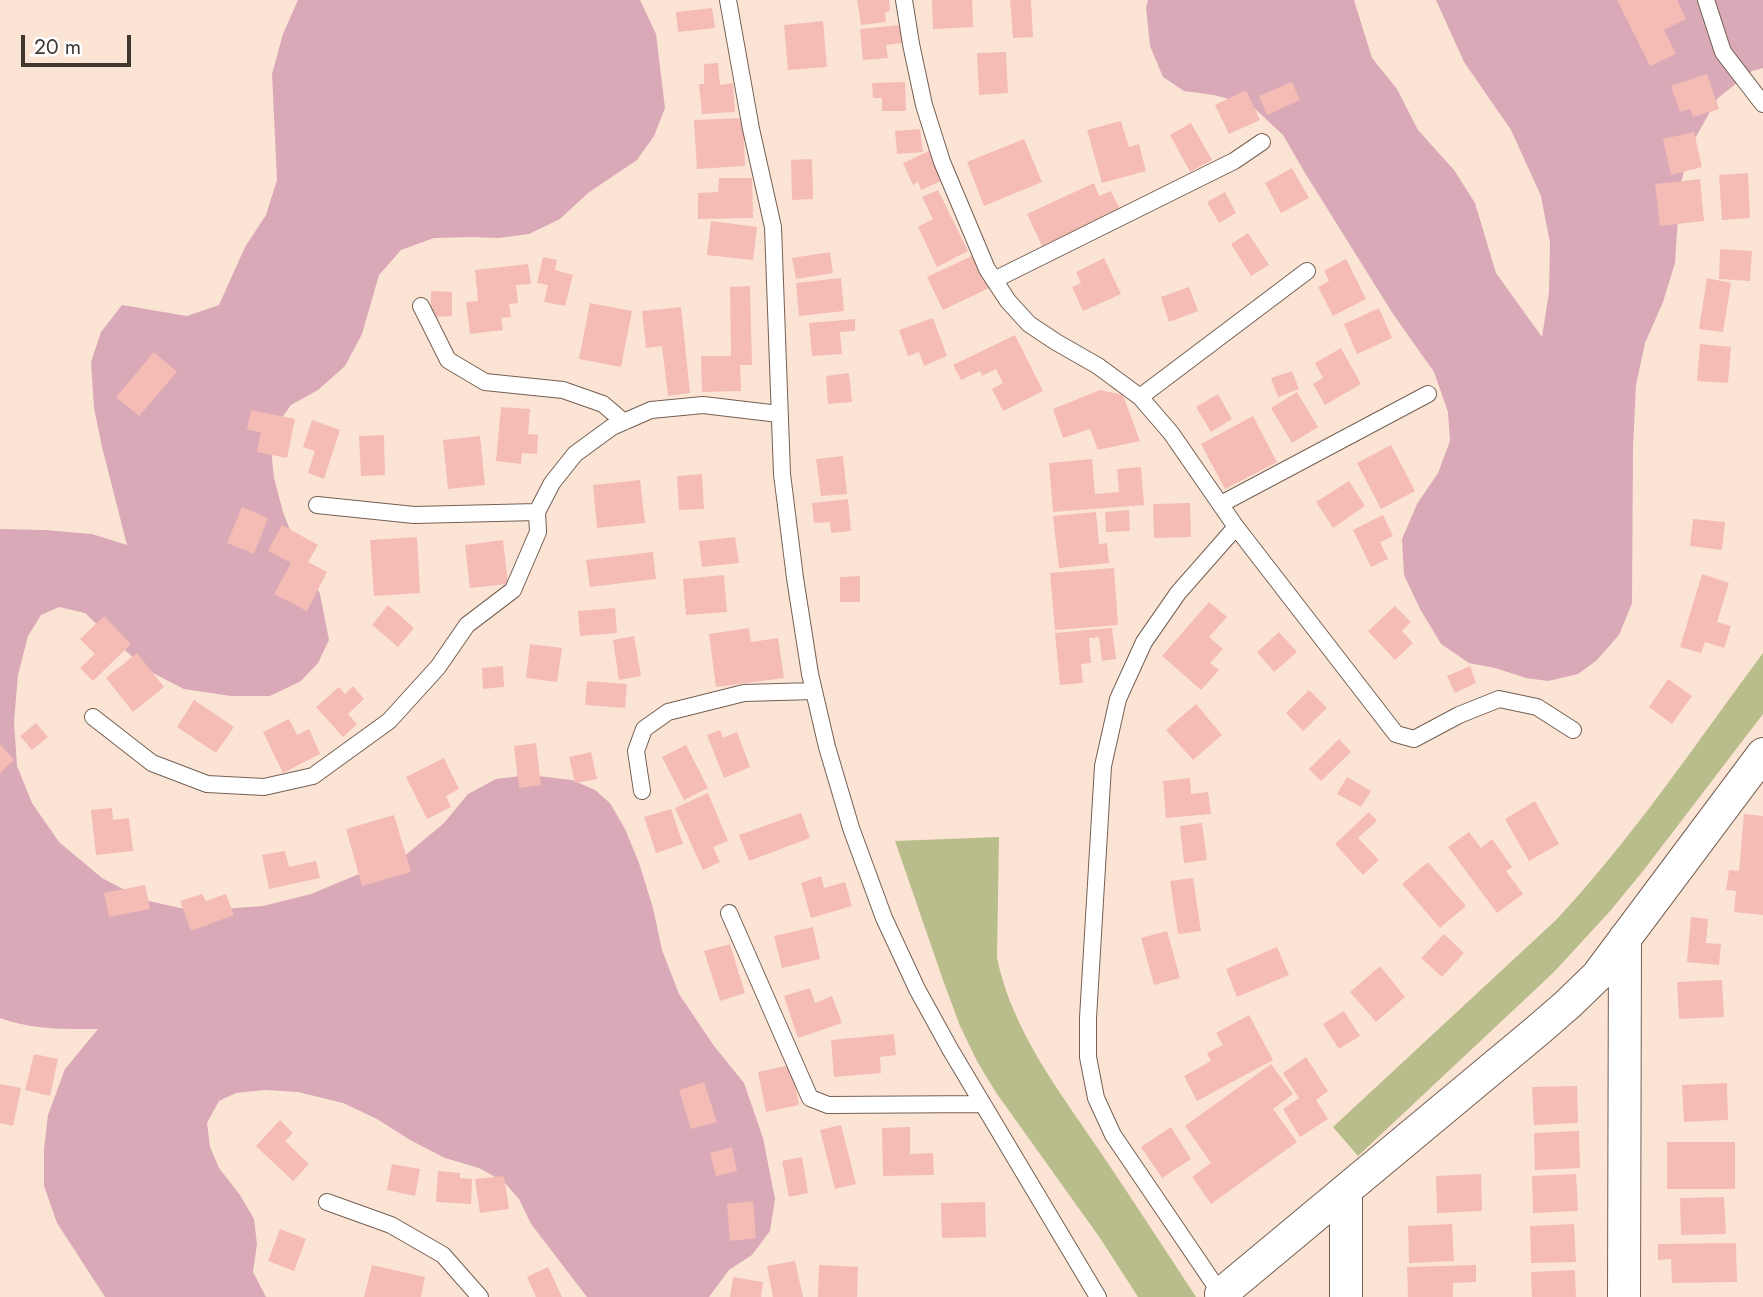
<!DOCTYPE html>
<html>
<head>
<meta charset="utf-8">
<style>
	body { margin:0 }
	#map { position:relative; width:1763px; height:1297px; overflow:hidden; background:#fce4d5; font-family:Jost,sans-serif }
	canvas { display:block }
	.scale { position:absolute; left:21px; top:35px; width:110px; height:32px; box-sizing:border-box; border:4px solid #403731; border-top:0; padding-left:9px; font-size:21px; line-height:24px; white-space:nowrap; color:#403731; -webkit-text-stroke:5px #fff; paint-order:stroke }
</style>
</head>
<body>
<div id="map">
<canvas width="1763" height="1297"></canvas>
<div class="scale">20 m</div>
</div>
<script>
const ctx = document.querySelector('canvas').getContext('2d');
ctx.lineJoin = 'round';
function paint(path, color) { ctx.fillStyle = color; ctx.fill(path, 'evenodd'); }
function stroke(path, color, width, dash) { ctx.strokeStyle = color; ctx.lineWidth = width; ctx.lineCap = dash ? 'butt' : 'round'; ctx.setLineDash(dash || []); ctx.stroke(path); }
paint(new Path2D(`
	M298,0H640L656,34L665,108L654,136L637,160L588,193L560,219L529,234L499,238L471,237L434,238L401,250L379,275L362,334L345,366L318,390L291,405L279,422L271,449L274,478L283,512L298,550L320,594L329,640L318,663L301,681L270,696H231L184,689L149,671L112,639L85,613L59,607L41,615L28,636L18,675L14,722L17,766L32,803L59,842L102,878L144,900L194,911L263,906L311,894L407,854L444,823L468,794L496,779L529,775L572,780L595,790L610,803L625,829L639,863L653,908L662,950L679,994L714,1046L744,1083L763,1138L775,1199L770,1231L752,1255L729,1270L709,1297H587L531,1224L519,1199L504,1182L479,1168L445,1158L410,1140L377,1119L343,1103L298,1092L265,1090L236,1093L219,1101L207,1123L210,1147L219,1168L240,1195L254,1219L257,1244L253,1272L266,1297H105L57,1223L44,1186V1149L48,1115L65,1069L98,1029C63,1029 33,1030 0,1018V529L45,530L92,534L127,545L102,447L94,408L91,362L101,332L122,305L187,316L219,305L245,247L266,215L277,180L272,74L283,34Z
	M1148,0H1354L1372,58L1397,89L1418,130L1454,170L1475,203L1496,273L1542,337L1549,292L1550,243L1541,196L1511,130L1464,62L1436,0H1763V68L1752,71L1718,98L1690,147L1680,187L1675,263L1663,302L1645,343L1636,385L1633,447L1632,603L1619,635L1596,661L1578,674L1548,681L1526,678L1495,668L1469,663L1441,644L1420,609L1404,575L1402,539L1417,504L1438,473L1450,441L1448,412L1434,372L1393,314L1305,173L1283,135L1251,105L1214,95L1184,91L1163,77L1150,46L1146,7Z`), '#d9a9b7');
paint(new Path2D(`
	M1763,653V714L1643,871L1611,910L1554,972L1358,1156L1333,1127L1556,920C1633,838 1696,743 1763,653Z
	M999,837L997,958C1012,1030 1059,1091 1099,1150C1132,1199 1164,1248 1196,1297H1138L1100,1238L997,1094L978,1063L960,1026L943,980L895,841Z`), '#b9bc8b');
paint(new Path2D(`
	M857,0H889L890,11L885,12L886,22L861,25Z
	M932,0H972L973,27L933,29Z
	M1010,0H1031L1033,37L1013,38Z
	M1617,0H1677L1686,19L1664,30L1676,54L1650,66Z
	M712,8L715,28L678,32L676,12Z
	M823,21L827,67L788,70L784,25Z
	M900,25L902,43L886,45L888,58L863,60L860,29Z
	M1006,52L1008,93L979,95L977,53Z
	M718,63L720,85L733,83L735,112L702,114L699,84H704V64Z
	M1707,74L1719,109L1693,117L1690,109L1680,112L1671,86Z
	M905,82L906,111H882V98H873L872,83Z
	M1292,82L1300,100L1267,115L1259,96Z
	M1246,90L1260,120L1229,134L1215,105Z
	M743,118L745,166L697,169L694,120Z
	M1121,121L1129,147L1139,144L1146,171L1102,183L1087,130Z
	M1191,123L1212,160L1190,172L1170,135Z
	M920,129L923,152L897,154L895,131Z
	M1694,132L1702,167L1671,175L1663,139Z
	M1024,139L1042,182L984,206L967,162Z
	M929,151L941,181L921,190L918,182L913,185L903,163Z
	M812,159L813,199L792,200L791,160Z
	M1292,168L1309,198L1281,213L1265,183Z
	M1748,173L1750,218L1722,220L1719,175Z
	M719,178H752L753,218L698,219V193L718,192Z
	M1700,179L1704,221L1660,226L1655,184Z
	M1094,183L1099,196L1111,191L1120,209L1042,246L1027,214Z
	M938,190L968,251L937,267L918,227L933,219L922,197Z
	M1225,192L1236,213L1219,223L1207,202Z
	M711,221L757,227L753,260L707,255Z
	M1248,233L1269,265L1251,276L1231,244Z
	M1720,249L1752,251L1750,281L1719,279Z
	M830,252L833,273L796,279L792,258Z
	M974,255L989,288L943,310L927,277Z
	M543,257L557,260L555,270L573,275L565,306L544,302L548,285L537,283Z
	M1104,258L1121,294L1083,311L1072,287L1081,283L1076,272Z
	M1346,259L1366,299L1333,316L1318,287L1329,281L1324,271Z
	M528,264L531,284L516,285L518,303L509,304L511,317L501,318L503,330L470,334L466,302L478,301L475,270Z
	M841,278L844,311L799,316L796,283Z
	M1707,278L1731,283L1723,332L1699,329Z
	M750,286L752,365H740L741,391L702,392L701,356H731L730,287Z
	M1189,287L1198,311L1169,322L1161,297Z
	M431,291L452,292V316L431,317Z
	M590,303L632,311L621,367L579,359Z
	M681,307L690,393L668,396L662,346L646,348L642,311Z
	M1379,308L1392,338L1357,354L1344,324Z
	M933,318L947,356L924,366L919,352L908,356L899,330Z
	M855,319V331L840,332L842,354L812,356L809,323Z
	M1015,335L1043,391L1003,411L992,389L1003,383L996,369L982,376L980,371L961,380L953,365Z
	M1700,344L1731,347L1728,383L1697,381Z
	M1341,348L1361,384L1325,405L1313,384L1323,378L1315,363Z
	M154,352L177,372L139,416L116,397Z
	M1292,371L1299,389L1278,397L1271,378Z
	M849,373L852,402L828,404L826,376Z
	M1100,390L1123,395L1140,441L1098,450L1090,429L1063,438L1053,409Z
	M1297,392L1318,427L1292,443L1271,408Z
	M1218,394L1232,419L1211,432L1196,407Z
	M501,407L530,409L528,434L538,435L537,454L522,453L521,464L496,461Z
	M251,410L295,419L287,458L257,452L261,432L247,430Z
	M1253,416L1277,462L1225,489L1201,444Z
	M312,420L340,430L324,479L308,473L315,451L303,447Z
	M384,435L385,475L361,476L359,436Z
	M480,436L485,485L448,489L443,440Z
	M1391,445L1415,491L1381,509L1357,463Z
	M843,456L847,494L821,496L816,459Z
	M1092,459L1095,494L1119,492L1117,469L1141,467L1144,505L1053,512L1049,463Z
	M702,474L704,509L679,510L677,476Z
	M640,480L645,523L597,528L593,485Z
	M1349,481L1365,506L1333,528L1316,502Z
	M848,499L851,531L831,533L830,522L814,523L812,503Z
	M1190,503L1191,537L1154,538L1153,504Z
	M242,507L268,518L254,554L227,543Z
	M1129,510L1130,531L1106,532L1105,512Z
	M1096,512L1099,544L1107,543L1109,563L1059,568L1053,516Z
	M1383,515L1393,536L1380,542L1388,559L1371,567L1353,530Z
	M1693,519L1725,522L1722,550L1690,546Z
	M282,525L318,545L308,562L327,572L307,611L274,594L291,563L268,551Z
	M417,537L420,593L374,596L370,540Z
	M735,537L739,563L702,567L699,541Z
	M503,540L508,584L470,588L465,545Z
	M653,552L656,579L590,587L586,560Z
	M1114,568L1118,625L1055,630L1050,573Z
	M1702,574L1729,583L1717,622L1731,626L1724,648L1705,642L1701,653L1680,647Z
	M724,575L727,612L686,615L683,579Z
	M860,576V602H840V577Z
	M1209,602L1227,617L1209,637L1223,649L1210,663L1219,670L1201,690L1162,656Z
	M388,605L414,628L398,647L372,625Z
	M1395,606L1411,622L1402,631L1413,643L1395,660L1368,631Z
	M615,608L617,633L580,636L578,611Z
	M104,616L131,644L93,681L80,668L95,654L80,639Z
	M749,628L751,642L778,638L784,678L716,687L709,634Z
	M1112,628L1116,659L1102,661L1099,637L1089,638L1091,663L1081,664L1083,683L1060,685L1055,633Z
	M1279,632L1297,652L1274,672L1257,652Z
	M634,636L641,676L619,680L613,640Z
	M530,644L562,648L557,682L526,678Z
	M137,653L164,687L133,712L106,678Z
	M503,666L504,687L483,689L482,668Z
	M1470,666L1476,683L1455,693L1447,676Z
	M1668,679L1692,696L1672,724L1649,707Z
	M587,681L627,684L625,708L585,705Z
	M353,686L364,699L348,714L357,724L343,737L316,707L339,687L345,694Z
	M1309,690L1327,708L1303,731L1286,713Z
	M194,700L234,727L216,753L177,727Z
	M1196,704L1222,735L1193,760L1166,730Z
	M289,719L297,735L309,729L320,754L283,773L263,732Z
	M36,723L48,737L32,750L20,736Z
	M720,730L723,738L737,732L750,767L724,778L707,735Z
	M1339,739L1351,752L1321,781L1309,769Z
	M536,743L541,785L519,788L514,746Z
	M0,744L14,760L0,773Z
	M686,745L708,788L684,800L662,757Z
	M591,752L597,779L575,783L569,757Z
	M444,758L459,789L446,796L451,807L427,819L406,777Z
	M1347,777L1371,791L1361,807L1337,794Z
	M1190,778L1191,794L1208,792L1211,814L1166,818L1163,781Z
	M708,793L728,841L713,847L720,862L703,870L675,808Z
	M1535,801L1559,844L1529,861L1505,819Z
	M112,808L113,820L129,818L133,851L96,855L91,810Z
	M671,809L683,844L656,853L644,817Z
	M1369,812L1377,821L1358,838L1379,860L1363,875L1335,844Z
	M801,813L810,838L749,861L739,835Z
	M1744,814L1763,816V915L1734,912L1736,891L1726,890L1729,870L1739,871Z
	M394,815L411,872L362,886L346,829Z
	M1202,823L1207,860L1184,863L1180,826Z
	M1469,832L1481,848L1492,839L1512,867L1506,871L1523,894L1497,913L1448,847Z
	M285,851L289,867L316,861L320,878L269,889L262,855Z
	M1428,862L1466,906L1440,928L1402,884Z
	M821,876L824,888L845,882L852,906L811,918L801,883Z
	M1193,878L1201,931L1178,934L1170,881Z
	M145,885L150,909L109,917L104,893Z
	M202,894L206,901L226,894L234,915L191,931L180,901Z
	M1691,917L1708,919L1706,943L1721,944L1719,965L1687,962Z
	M813,927L820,959L782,968L774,936Z
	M1167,931L1180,978L1154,985L1141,938Z
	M1444,934L1464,953L1442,977L1421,958Z
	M730,944L745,993L720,1001L704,951Z
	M1277,947L1289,975L1237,997L1226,969Z
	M1380,966L1405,997L1376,1022L1350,992Z
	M1722,980L1724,1017L1679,1019L1677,982Z
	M810,988L815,1003L832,996L842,1023L798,1038L784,996Z
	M1344,1011L1360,1036L1339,1049L1323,1024Z
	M1249,1015L1273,1060L1197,1101L1184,1076L1211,1061L1207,1053L1223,1045L1216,1033Z
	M894,1034L896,1055L880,1057L881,1073L834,1077L831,1040Z
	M34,1054L58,1059L50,1096L25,1090Z
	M1306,1057L1328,1091L1316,1100L1328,1119L1300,1137L1283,1109L1299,1098L1283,1073Z
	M1271,1064L1293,1094L1273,1109L1297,1142L1211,1204L1192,1177L1211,1163L1185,1126Z
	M791,1065L799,1105L766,1112L758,1072Z
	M704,1082L717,1122L691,1129L679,1090Z
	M1727,1083L1728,1120L1684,1122L1682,1085Z
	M0,1084L21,1088L13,1126L0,1123Z
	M1577,1086L1578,1123L1534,1125L1532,1087Z
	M280,1120L293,1133L285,1141L309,1164L293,1181L256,1146Z
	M841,1125L856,1184L835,1189L820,1130Z
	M910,1127V1154L933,1153L934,1175L883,1176L882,1128Z
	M1171,1127L1191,1159L1162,1178L1141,1147Z
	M1579,1131L1580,1168L1535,1170L1534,1133Z
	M1667,1142H1735V1189H1667Z
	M732,1147L737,1171L716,1176L710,1153Z
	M802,1157L808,1193L789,1197L782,1161Z
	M392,1164L420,1169L415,1196L387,1190Z
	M438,1171L460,1173V1178L472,1179L471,1204L436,1202Z
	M1481,1174L1482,1211L1437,1213L1436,1176Z
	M1576,1174L1578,1211L1533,1213L1532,1176Z
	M504,1176L509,1209L480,1213L475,1179Z
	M1724,1197L1726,1234L1681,1235L1680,1198Z
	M753,1201L756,1238L730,1241L727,1204Z
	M985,1202L986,1237L942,1238L941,1203Z
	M1452,1224L1454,1261L1409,1263L1408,1226Z
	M1574,1224L1576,1262L1531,1263L1530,1226Z
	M280,1229L306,1239L294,1271L268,1261Z
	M1736,1243L1737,1282L1672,1283L1671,1259L1658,1260V1244Z
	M795,1261L803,1297H773L767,1266Z
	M372,1265L425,1277L421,1297H364Z
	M819,1265L858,1267L857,1297H818Z
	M1476,1265V1282L1453,1283V1297H1408L1407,1267Z
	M548,1267L562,1297H536L527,1277Z
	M1575,1270L1576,1297H1532L1531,1272Z
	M733,1277L763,1282L761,1297H730Z`), '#f4bcb5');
const lane = new Path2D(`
	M728,0L751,129L773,227L782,474L795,578L810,674L827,747L851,828L884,918L917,989L950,1049L1098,1297
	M904,0L911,44L924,105L942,162L987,269L1008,301L1029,324L1056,342L1098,366L1140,397L1171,433L1236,527L1396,734L1414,739L1459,715L1499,699L1537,707L1573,730
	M1706,0L1723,52L1763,104
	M994,280L1234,161L1262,142
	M421,306L448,360L485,382L563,390L603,404L624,422
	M1140,397L1307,271
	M1221,504L1428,394
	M317,505L414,515L537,512
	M93,717L152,763L207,784L264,787L313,776L389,721L438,667L467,625L513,590L538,532L537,512L552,483L575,454L612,427L651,410L703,405L779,414
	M642,791L636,751L644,729L668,712L744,693L814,691
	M729,913L810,1098L828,1105L983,1104
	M327,1202L391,1225L443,1255L480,1297
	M1221,1294L1113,1135L1096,1098L1088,1057V1018L1103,766L1118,699L1144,642L1178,593L1236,527`);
const street = new Path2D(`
	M1346,1190V1297
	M1223,1297L1221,1294L1537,1031L1567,1005L1597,976L1763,754
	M1624,1297L1625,938`);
stroke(lane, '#746053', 18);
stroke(street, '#746053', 34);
stroke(lane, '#fff', 16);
stroke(street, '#fff', 32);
</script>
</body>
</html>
